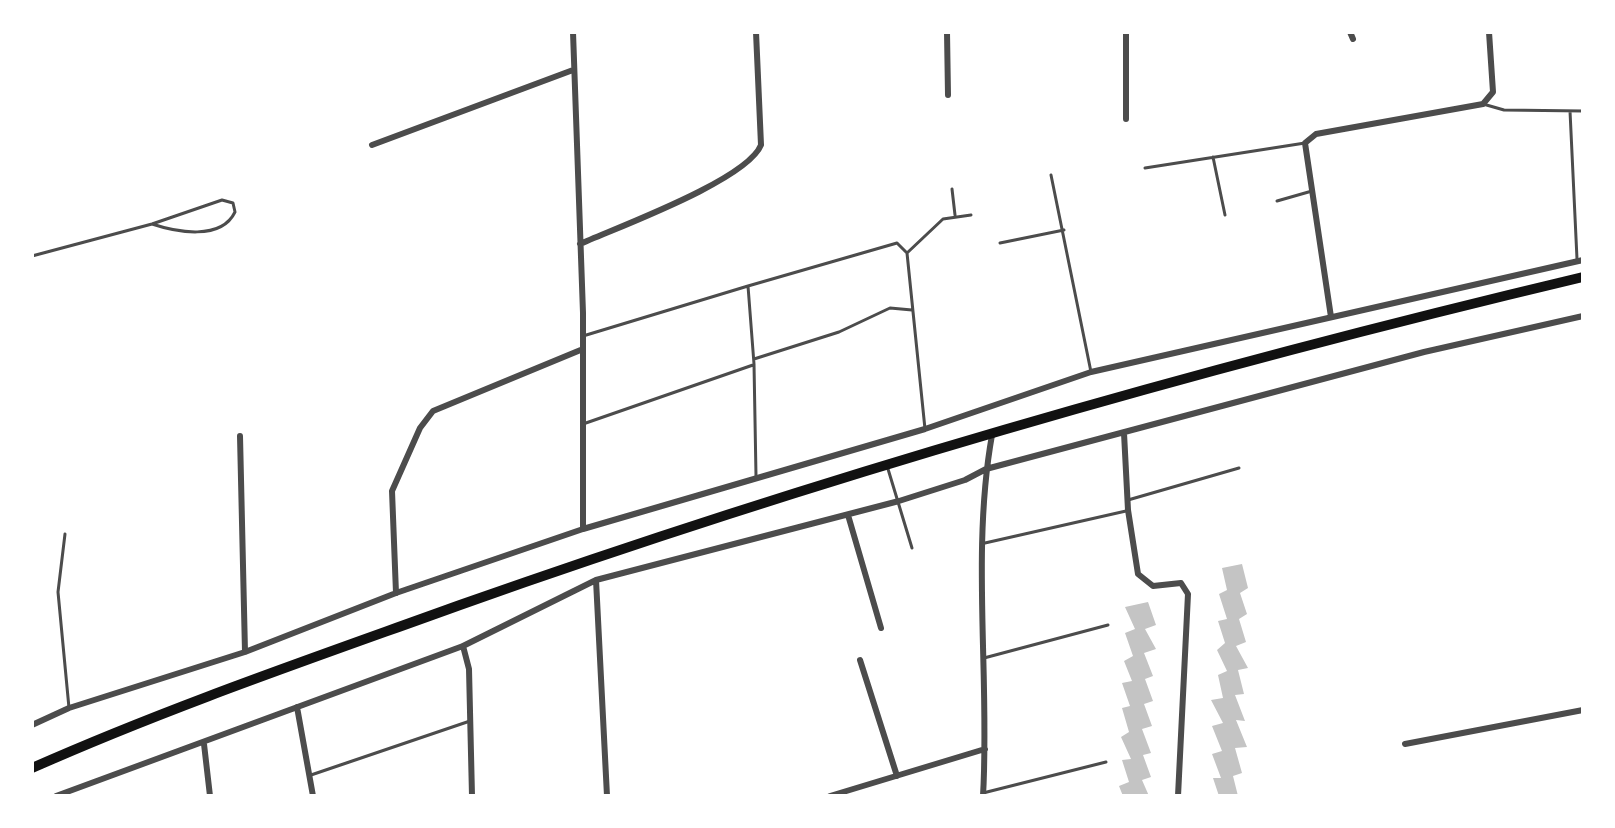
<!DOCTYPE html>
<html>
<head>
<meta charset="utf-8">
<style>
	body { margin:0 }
	#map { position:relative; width:1615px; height:828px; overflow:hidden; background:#fff; font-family:"Exo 2",sans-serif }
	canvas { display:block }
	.frame { position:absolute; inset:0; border:34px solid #fff; pointer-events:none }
</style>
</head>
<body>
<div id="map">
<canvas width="1615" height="828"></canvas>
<div class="frame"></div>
</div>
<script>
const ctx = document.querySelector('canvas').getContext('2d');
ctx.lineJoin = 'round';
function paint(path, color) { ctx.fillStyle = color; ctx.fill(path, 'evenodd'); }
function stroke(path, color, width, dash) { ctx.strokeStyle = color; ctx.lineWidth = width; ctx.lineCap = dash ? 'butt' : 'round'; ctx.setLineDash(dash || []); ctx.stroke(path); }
paint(new Path2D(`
	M1242,564L1248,588L1240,593L1247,614L1239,619L1246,642L1236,646L1248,668L1238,670L1244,694L1235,695L1245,721L1236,720L1247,747L1235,748L1242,773L1233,776L1238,796H1219L1213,778H1221L1212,754L1222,751L1212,726L1223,723L1211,700L1223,698L1218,675L1227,671L1217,650L1225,643L1218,621L1227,619L1219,594L1227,590L1222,568Z
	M1148,602L1156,625L1145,629L1156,649L1144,653L1153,676L1145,679L1153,701L1144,704L1152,726L1142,729L1151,753L1143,755L1151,777L1142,780L1149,796H1123L1119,786L1129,782L1122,760L1131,759L1121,737L1129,732L1122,708L1130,706L1122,683L1132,681L1124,661L1133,656L1125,633L1135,629L1125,607Z`), '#c4c4c4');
stroke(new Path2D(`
	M1483,104L1504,110L1583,111
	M1570,111L1577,259
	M1213,157L1225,215
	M1145,168L1305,143
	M1051,175L1091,372
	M952,189L955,215
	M1277,201L1312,191
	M1000,243L1064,230
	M907,253L943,219L971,215
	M32,256L152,224L222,200L233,203L235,212C221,241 176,232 152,224
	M583,336L748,286
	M754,359L839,332L890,308L912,310
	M583,424L753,365
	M888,469L912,548
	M756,476L754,364L748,286L897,243L907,253L925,429
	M1128,500L1239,468
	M65,534L58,592L69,708
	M985,543L1126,511
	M984,658L1108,625
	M311,775L470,721
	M983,793L1106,762`), '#4c4c4c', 3);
stroke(new Path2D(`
	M573,32L583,313V529
	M947,32L948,95
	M1126,32V119
	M1350,32L1353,39
	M372,145L573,70
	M580,244C618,227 747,180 761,145L756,32
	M1331,317L1305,143L1316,134L1483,104L1493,92L1489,32
	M1124,433L1128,510L1138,574L1153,586L1181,583L1188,594L1178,796
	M240,436L245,652
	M848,515L881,628
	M596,580L607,796
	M396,593L392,491L420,428L433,411L583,349
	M463,646L469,669L472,796
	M860,660L897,776
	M297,707L313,796
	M32,725L69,708L245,652L396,593L583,529L925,429L1091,372L1583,260
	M204,744L210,796
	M1405,744L1583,710
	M56,796L463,646L596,580L899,501L965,480L986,469L1424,352L1583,316
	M830,796L985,749
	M983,796C990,678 971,552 992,435`), '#4c4c4c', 6);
stroke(new Path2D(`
	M32,768C172,706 316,657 460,605C827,475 1204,367 1583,277`), '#111', 10);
</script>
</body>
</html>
